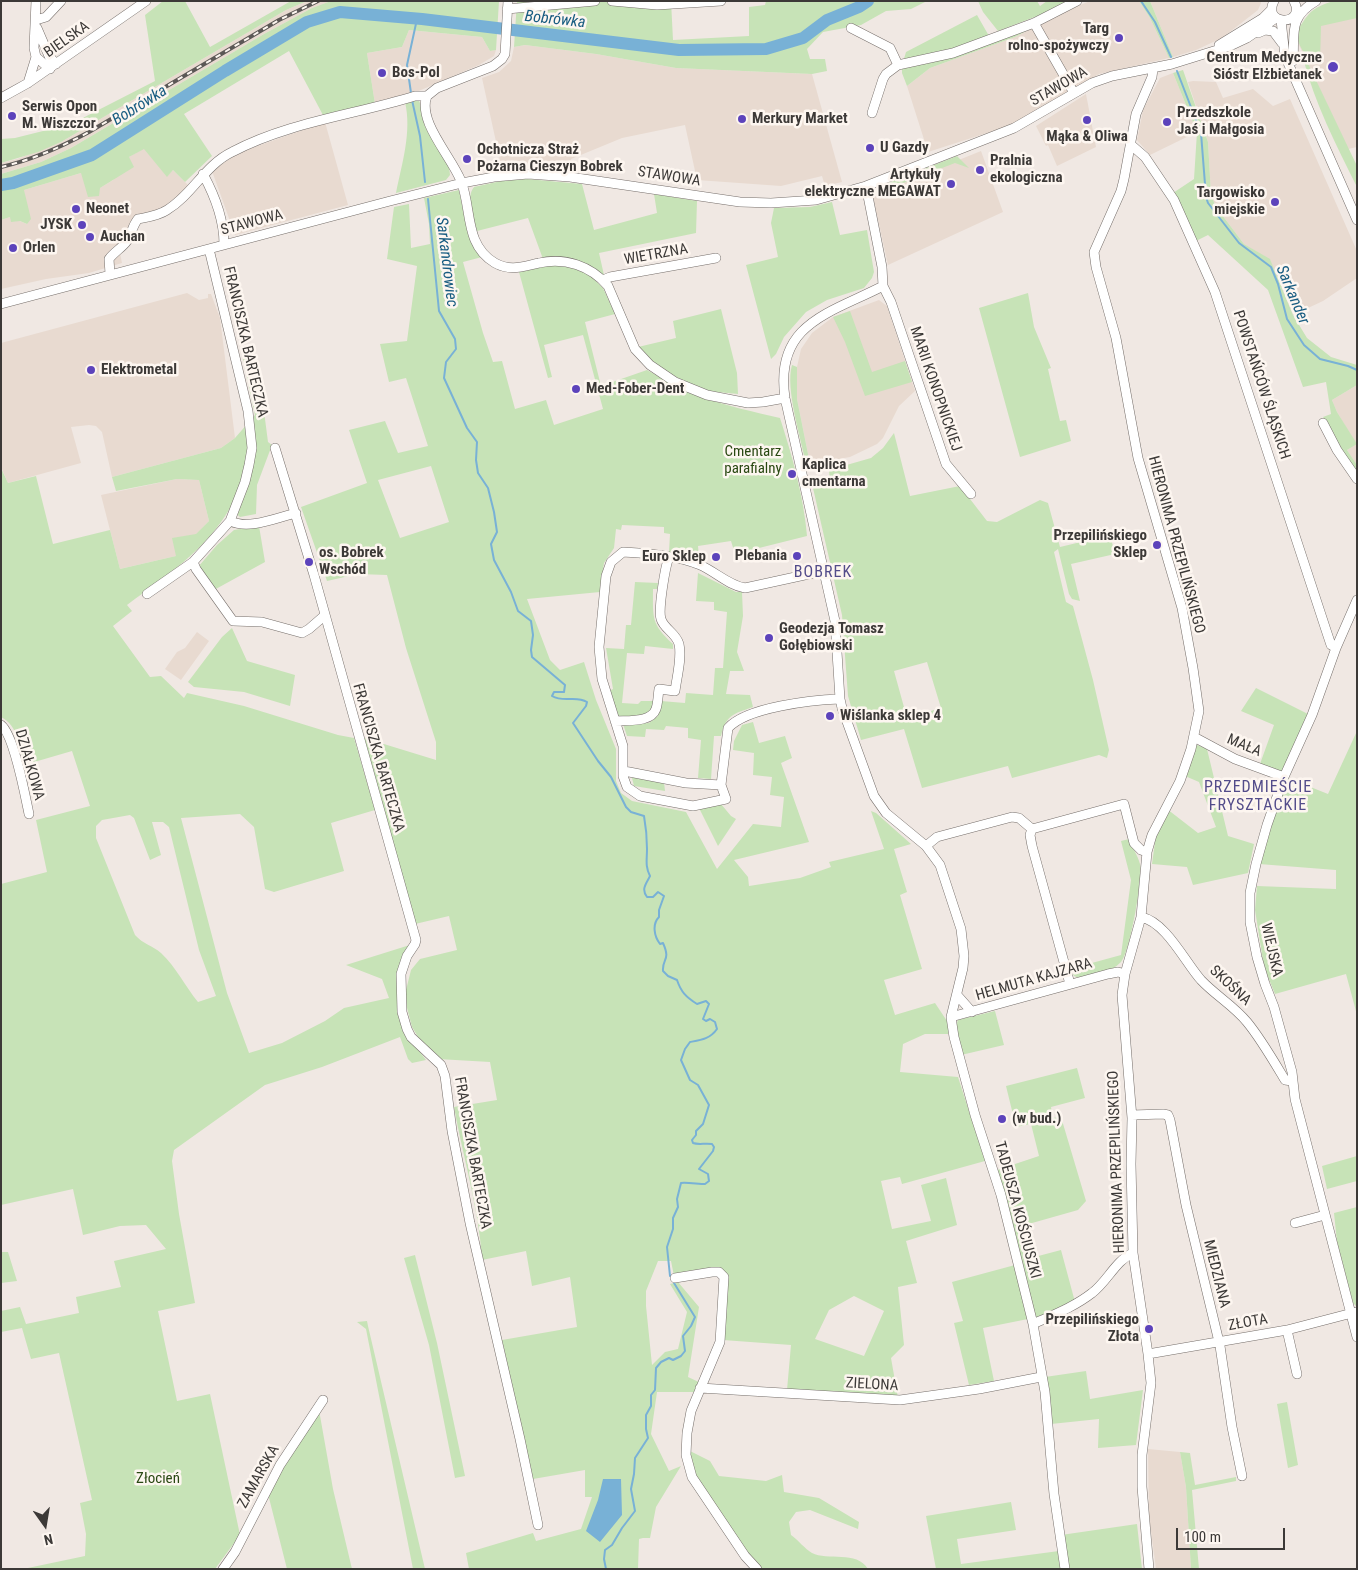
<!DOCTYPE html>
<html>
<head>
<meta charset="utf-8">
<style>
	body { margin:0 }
	#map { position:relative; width:1358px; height:1570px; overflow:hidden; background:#f0e8e3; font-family:"Roboto Condensed",sans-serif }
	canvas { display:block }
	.frame { position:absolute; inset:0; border:2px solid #3c3937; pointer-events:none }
	.north { position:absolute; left:20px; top:1500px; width:50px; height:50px; -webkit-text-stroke:4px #fdf6f0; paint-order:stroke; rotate:167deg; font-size:14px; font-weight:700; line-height:20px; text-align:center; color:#3c3937 }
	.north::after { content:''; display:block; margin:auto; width:18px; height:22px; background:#3c3937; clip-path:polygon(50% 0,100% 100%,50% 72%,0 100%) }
	.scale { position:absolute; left:1176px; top:1528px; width:109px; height:22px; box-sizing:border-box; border:2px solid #3c3937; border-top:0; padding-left:6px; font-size:15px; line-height:18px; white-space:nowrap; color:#3c3937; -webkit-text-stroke:4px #fdf6f0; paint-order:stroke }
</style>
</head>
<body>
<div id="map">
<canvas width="1358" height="1570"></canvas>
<div class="frame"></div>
<div class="north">N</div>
<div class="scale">100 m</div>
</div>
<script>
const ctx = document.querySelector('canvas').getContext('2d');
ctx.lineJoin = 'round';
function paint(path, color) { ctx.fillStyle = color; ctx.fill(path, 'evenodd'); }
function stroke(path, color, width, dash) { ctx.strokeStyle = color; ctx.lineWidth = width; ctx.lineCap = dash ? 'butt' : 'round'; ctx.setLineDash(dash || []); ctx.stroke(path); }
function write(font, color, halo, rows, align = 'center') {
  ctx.font = font + ' "Roboto Condensed",sans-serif'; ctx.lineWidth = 5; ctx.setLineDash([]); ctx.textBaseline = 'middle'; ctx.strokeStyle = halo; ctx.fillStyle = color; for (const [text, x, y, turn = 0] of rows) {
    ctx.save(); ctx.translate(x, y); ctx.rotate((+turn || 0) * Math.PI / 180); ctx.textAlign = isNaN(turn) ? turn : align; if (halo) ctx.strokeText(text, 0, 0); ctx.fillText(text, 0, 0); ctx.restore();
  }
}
paint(new Path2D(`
	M307,1H331L312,8L264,34L71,148L41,162L1,174V163L17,159L61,142L286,10Z
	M1090,1H1139L1150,18L1169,58L1099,74L1018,123L928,152L907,86L930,68L1015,37L1063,12Z
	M1150,1H1260L1261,3L1258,10L1222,38L1196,50L1173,57Z
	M1333,1H1357V147L1348,149L1299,45L1309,14L1317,8Z
	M409,30L482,37L490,51L496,50L494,56L479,65L414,93L375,104L367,53L402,47Z
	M525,45L596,54L676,68L812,74L842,182L825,186L822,176L781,186L697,180L685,125L622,138L571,159L573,172L536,168L502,169L482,78L499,72L511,61L514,47Z
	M1173,73L1197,132L1150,155L1137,140L1143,110L1160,78Z
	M1193,81L1216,82L1223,98L1253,89L1273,106L1290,99L1357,251V278L1323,301L1293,315L1270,260L1244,244L1216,207L1211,195L1208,142L1188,82Z
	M1086,94L1096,147L1057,166L1048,145L1046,146L1036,126Z
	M325,122L348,205L235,235L212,171L238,153Z
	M144,148L167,176L173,170L193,190L139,222L120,253L122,263L89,273L46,279L1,289V220L10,217L27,224L24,190L81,173L100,188L113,180L129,157Z
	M981,151L1003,212L888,265L873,197L877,193Z
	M187,293L199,300L208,298V294H211L220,318L235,438L221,448L112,477L102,432L96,426L89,425L71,427L81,463L8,483L1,467V343Z
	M879,300L887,306L915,391L899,406L883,438L877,444L850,457L810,464L797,399V367L801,349L812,333L833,317Z
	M1357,385V465L1347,450L1356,444L1337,412L1332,400Z
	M177,479L199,480L209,521L176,556L120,569L101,495Z
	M197,632L209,641L181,680L165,669L177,652L185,648Z
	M1148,1449L1180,1452L1186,1487L1191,1569H1156L1149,1516Z`), '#e8dad0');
paint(new Path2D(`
	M163,1H185L210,47L291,1H307L286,10L61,142L38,152L1,163V139L15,138L71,124L155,81L145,15Z
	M331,1H499L496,50L490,51L482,37L409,30L402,47L367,53L375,104L324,117L289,51L184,114L212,156L185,182L173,170L167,177L144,149L129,157L134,167L100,188L99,196L88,197L81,173L24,190L31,219L27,224L20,221L11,222L10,217L1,220V174L41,162L71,148L264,34L312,8Z
	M517,1H671L673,40L749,36V7L765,5L766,1H927L911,9L886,11L861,25L823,32L807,49L810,59H825L827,71L812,74L676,68L596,54L525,45L514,47Z
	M978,1H1037L1040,6L1047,1H1071L1045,13L998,31L983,12Z
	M1139,1H1150L1173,57L1169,58L1150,18Z
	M1333,1H1357V18L1321,26L1320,63C1307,61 1295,44 1298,30C1300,26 1306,17 1309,14C1315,7 1325,4 1333,1Z
	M977,15L989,36L947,51L903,62L906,52Z
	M1030,29L1015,37L930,68L907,86L902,73V67Z
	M1305,57L1357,166V187C1336,145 1315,104 1303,58Z
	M1183,70L1208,142L1211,195L1216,207L1244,244L1270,259L1293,315L1307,338L1331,357L1357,365V385L1332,400L1337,412L1357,444L1347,450L1357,465V474L1339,449L1323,417L1331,414L1326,382L1303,387L1268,290L1208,235L1196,241L1173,193L1194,179L1197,132L1173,73Z
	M418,99C423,107 421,117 425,126C432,142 450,157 450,175L446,180L396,193C402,163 412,132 405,102Z
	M957,156L969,168L955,163L877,193L873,197L877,188L880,186Z
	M527,179L582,184L594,230L657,213L654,194L697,201L696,233L599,253L604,275C582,262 569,254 543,259L528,218L477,231C474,218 465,198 474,187L501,181Z
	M459,190L468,234L482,257L463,262L483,333L493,362L502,361L515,409L546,400L554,425L603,409L583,335L544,345L552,377L548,378L519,272L557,263L575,267L589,274L603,288L615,314L585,322L601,386L647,370C665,380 682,390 702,397C727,406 754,412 780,418C792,455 804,498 807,536L735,554L731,541L698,546L699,557L669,552L670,534L664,533V527L622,525L621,530L616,529L614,548L604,563L600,592L527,599L550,660L560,670L584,662L596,700L616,749V781L621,793L632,801L686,812L717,869L753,824L781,827L784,797L770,795L772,777L753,775L754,753L733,750L734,741L742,725L753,722L759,743L785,736L792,758L781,763L809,842L734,860L748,877L749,886L800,878L831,867L829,862L884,849L871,811L876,813L911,844L894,849L907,892L900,895L922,969L884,980L895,1015L935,1003L949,1024L948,1034H925L903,1044L900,1072L958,1077L985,1161L902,1184L900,1177L881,1181L892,1229L931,1221L921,1185L946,1178L957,1225L906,1241L917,1283L898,1287L904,1345L891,1358L898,1398L787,1390L791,1345L723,1340V1271L674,1276L671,1261H658L646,1291V1306L652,1365L665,1352L678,1349L687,1312L670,1284L678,1282L699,1307L688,1377L701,1383L696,1392H657L651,1434L669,1471L681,1466L656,1507L650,1538H643L639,1539L638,1569H469L466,1553L533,1533L536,1541L581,1529L592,1497H585V1470L533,1479L502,1340L577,1327L570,1277L532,1286L526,1251L482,1260C479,1208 463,1158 454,1107L497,1100L490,1062L438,1059L421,1042L412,1027L405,1000L406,990L411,970L420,959L457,950L449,916L415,924L361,737L436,760V742L406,648L387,575L358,574L327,581L301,507L367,483L349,430L385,421L398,453L428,446L406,378L389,382L380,344L407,341L417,266L387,259L394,207L409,204L411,248L430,244L429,224L424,198ZM431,466L449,522L400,538L378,480ZM854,1296L884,1311L864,1356L815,1339L829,1310Z
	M832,202L840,235L867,230L874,272L872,278L864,288L827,300L806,312L784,337L776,354L771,359L746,265L778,257L771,223L774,208L810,207Z
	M1028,293L1034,327L1051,368L1048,369L1060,421L1066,420L1071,441L1020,457L979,308Z
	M721,309L737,373L738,394L707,391L678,378L653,363L638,347L676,338L673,321Z
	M850,311L872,372L905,361L912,382L865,396L845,342L833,317Z
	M252,352L262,396L268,442L272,445L257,485L256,514L240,517L230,508C206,550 166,576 127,605L132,611L113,626L150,677L161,676L184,698L187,693L244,706L338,735L354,738L375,810L331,823L344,871L274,892L265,889L254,827L240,814L181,818L227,993L249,1053L282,1043L325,1021L344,1008L389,998L382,979L346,965L413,944L402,980L405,1032L426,1060L412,1063L408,1059L400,1037L322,1067L265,1085L174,1150L172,1161L179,1214L195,1303L158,1311L177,1401L210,1394L240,1535L215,1569H23L85,1556L86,1534L80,1503L92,1500L59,1353L31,1359L22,1328L1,1332V1311L20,1307L26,1324L79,1313L76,1297L121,1287L114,1261L166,1249L146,1225L120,1226L83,1235L73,1189L1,1205V884L47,872L36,820L90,806L72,751L24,765C20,748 18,725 1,717V468L8,483L36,476L53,544L110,530L120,569L176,556L172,538L196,534L209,521L199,480L177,479L116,491L112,477L221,448L235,438L255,415L242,354ZM130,815L134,818L150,860L161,855L152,822H163L169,827L199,950L216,996L198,1002C185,986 176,967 161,953C153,946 143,944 135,935L96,838V826L102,820Z
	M792,365L797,367V399L810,464H806C801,439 785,388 792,365Z
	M894,433L910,496L960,486L987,521L997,522L1040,500L1048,503L1060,547L1110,535L1115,554L1071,564L1080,601L1072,599L1069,594L1058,549L1054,552L1066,602L1073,606L1093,680L1109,750L1107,758L1099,755L1012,778L1008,766L922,788L904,729L861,740L848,696L842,615L813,488L830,484L829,470L871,458L883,448ZM927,662L941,708L907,718L894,671Z
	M259,526L265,562L214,590L198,567L217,545L234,530Z
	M698,573L736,592H742L743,616L737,652L744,671H730L726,694L750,695L753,707C733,714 726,715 721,736H714L711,779L698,778L701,740L688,738V728L666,726L664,730L646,729L645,737L627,736L623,724L649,723L658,716L661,701L685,703L686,693L713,695L715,668H723L727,612L714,610V602L696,601Z
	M635,582L658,583L657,589H653C653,618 651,624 673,644V649L645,646L644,654L627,653L622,703L638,704L641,701H653V711L649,715L621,717L618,715L609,691L613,689L606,648L624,649L626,625H631Z
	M232,628L247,661L295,675L290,706L244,692L194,687L188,682L222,637Z
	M1256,688L1308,714L1282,772L1260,764L1274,725L1241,711Z
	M1357,731V1015L1346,974L1275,994L1264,967L1255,910L1257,886L1336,889V870L1259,864L1269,827L1288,778L1328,794Z
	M1195,744L1207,749L1228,836L1254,844L1248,873L1193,885L1187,867L1152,864L1156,835L1167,809L1198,833L1216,827L1199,782L1185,776Z
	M633,775L664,782L665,791L634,786L632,778Z
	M721,804L731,816L736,819L718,846L699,808Z
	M1129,839C1132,847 1138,856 1140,864C1143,877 1130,953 1121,962C1111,973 1092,975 1079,978L1074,976L1070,969L1121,955L1131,880L1121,841Z
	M995,1011L1004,1045L961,1055L955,1028L958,1020Z
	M1077,1068L1085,1098L1051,1107L1053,1118L1061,1117L1086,1201L1078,1210L1018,1227L1027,1259L1061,1250L1075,1302L1041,1318L1033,1316L997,1170L1039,1156L1031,1124L1016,1127L1006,1086Z
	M1357,1156V1181L1327,1189L1322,1166Z
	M1357,1207V1307L1353,1303L1337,1242L1334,1213Z
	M1,1252H8L17,1281L1,1283Z
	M415,1255L437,1343L465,1476L455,1478L429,1345L404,1258Z
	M1015,1265L1028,1319L983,1328L994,1381L969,1385L954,1323L963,1321L952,1282Z
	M367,1321L368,1326L425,1569H413L366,1329L357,1322Z
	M1086,1371L1090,1399L1143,1390L1136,1445L1098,1448L1099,1419L1051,1424L1045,1377Z
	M1287,1402L1298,1465L1288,1468L1277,1404Z
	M319,1410L333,1489L352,1569H287L268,1494L281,1467Z
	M688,1450L710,1461L719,1476L766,1481L782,1475L784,1492L819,1498L859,1522L858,1529L810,1510L796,1512L789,1522L791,1535C798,1540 805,1549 812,1553C827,1561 857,1550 868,1569H761L746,1554L694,1476Z
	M1180,1452L1190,1453L1195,1485L1236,1477V1481L1192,1490L1199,1569H1191L1186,1487Z
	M1011,1502L1016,1530L957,1539L961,1564L1059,1551L1061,1569H936L926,1516Z
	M1137,1524L1142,1569H1067L1061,1535Z`), '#c7e3b7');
paint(new Path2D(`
	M603,1479H621L622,1515L600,1542L586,1531L598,1500Z`), '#78b1d6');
stroke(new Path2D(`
	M1141,1L1155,22L1171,57
	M1177,71L1201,133L1206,197L1208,203L1239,243L1271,267L1278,284L1287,319L1304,345L1320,359L1348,366L1357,370
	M411,93L407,65L417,19
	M412,100L420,136L425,182
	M428,199L439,311L455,339L456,349L446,362L444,378L467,428L477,442L476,460L478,473L488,488L494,512L497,532L491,544L494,560L511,592L518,611L531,621L533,635L531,650L532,657L565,685L564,692H554L552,696C564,703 576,695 587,702L586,706L573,723L598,761L611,777L626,807L631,812L644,816C646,827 647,838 647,849C647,860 645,866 650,876C646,884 641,889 647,897H653L658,892L664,896L659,910V917C652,924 654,936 660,944L663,943C671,961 662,958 663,971L668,976L677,980C681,992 686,997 697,1004L706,1001L709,1004L703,1019L706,1021L710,1019L715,1022L717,1029C710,1039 701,1040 690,1042L685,1049L681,1060L690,1080L698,1085L709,1105L703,1124L696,1131V1135L692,1140L693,1143C698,1145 705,1143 712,1144L714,1147L713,1151L699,1169L708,1174L709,1181L705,1184C699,1184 685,1182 681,1183L677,1199L678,1207L673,1218V1229L667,1247L670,1276
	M606,1569L604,1559L605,1550L612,1545L622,1528L635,1511L631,1489L634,1474L635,1458L648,1438L646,1429V1415L651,1406V1395L655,1390L656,1368L661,1362L669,1358L673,1360L681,1356L685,1351L683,1336L691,1326L695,1317L674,1283`), '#78b1d6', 2);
stroke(new Path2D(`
	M1,185L13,183L92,155L225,71L307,22L340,12L422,19L679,50L766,49L803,38L827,20L859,7L868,1`), '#78b1d6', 12);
const minor = new Path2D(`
	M36,1L34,48L36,57L50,69
	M612,1L657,5L721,1
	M1274,1C1261,26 1307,27 1294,1
	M507,9L595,1
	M36,20L46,17L61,1
	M1281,20L1285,56L1357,220
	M1034,23L1074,93
	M37,28L49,56L56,64
	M851,28L890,48L898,65
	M1258,33L1265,30L1273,31L1282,43
	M1219,45L1263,18L1272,9
	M1293,61C1295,34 1288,17 1316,1
	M28,83L36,57
	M427,96C417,121 451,156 461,181C472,208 464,245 495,263C511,272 524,266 539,263C565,257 591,266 608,286L635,349L650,365L675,382L707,395L748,403L763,402L785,398
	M1,98L28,83L146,1
	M872,113L883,79L886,74L898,65L953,53L1034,23L1077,1
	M1130,144L1145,157L1174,200L1215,292L1326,630L1331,645L1336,648
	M203,174C215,196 224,219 224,244
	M866,186L882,267L883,286L891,302L946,464L971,494
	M110,274L109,259C114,252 122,248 127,241C132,234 132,226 138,219C148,217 158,216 167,210C192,195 205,165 232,152C289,122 354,115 415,96H427L437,88L493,66L502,59L505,54L508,1
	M603,280L610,277L716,258
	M883,286C831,313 774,323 785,398L835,621L840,699L842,708L874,796L886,813L926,846L940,865L961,929L964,956L963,968L951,1017L954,1037L975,1115L1001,1195L1033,1324L1045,1392L1054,1494L1065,1569
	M1,304L390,201L462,183L494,177L528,174L570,177L740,202L771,203L816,200L866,186L1014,128L1092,83L1112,76L1172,64L1230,46L1247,38L1276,18
	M1323,423L1337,450L1357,479
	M275,448L314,575L416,940L415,944L407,956L401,974L402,1012L407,1029L411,1037L441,1065L445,1076L452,1131L470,1223L520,1439L538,1525
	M230,521C249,530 276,518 296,513
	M193,562L196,569L233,621L262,622L302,633L309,629L324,616
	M823,571L745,588C728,585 716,572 700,565C676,555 649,554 623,552L611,562L606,576L599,647L602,679L623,746V776L627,787L640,796L693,806L726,799L721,785L728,728C747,707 812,700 840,699
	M147,594L193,562L230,521L245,482L249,465L252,448L248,411L209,249
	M1357,600L1336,648L1312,715L1284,777L1267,825L1256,864L1250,893V922L1257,957L1265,984L1274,1007L1292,1072L1295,1099L1357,1337
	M615,721C627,720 651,723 656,709C658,703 658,696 659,689L675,691C677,676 682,658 679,644C676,633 664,629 661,619C658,610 665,567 669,557
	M1,725C14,735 25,795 29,814
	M1194,737L1235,759L1284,777
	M624,771L686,783L721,785
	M1032,829L1030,835L1032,846L1070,984
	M926,846L937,837L1012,817L1019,818L1032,829L1124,804L1134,843L1141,850L1147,852
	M1141,917C1166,922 1185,962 1201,980C1215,995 1234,1006 1247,1022C1261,1039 1273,1060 1285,1080L1292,1081
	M957,995L972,1012
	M951,1017L1108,974L1118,972L1125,974
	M1132,1115L1163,1114L1168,1115L1170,1120L1186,1205L1220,1346L1232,1427L1242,1476
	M1295,1223L1325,1215
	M675,1278L712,1272H719L724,1277L720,1342L691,1411L687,1433L686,1455L692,1477L745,1556L757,1569
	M1033,1324C1053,1315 1074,1307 1092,1293C1107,1282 1116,1260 1133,1253
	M1287,1330L1297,1374
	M1148,1354L1287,1330L1356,1312
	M700,1388L900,1400L979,1389L1041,1377
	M223,1569L235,1552L280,1465L323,1400
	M1149,1569L1142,1487V1455L1151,1383L1148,1354L1133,1253L1131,1164L1132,1118L1122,995L1125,974L1141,917L1147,852L1152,835L1180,781L1191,749L1199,711L1193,668L1182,608L1138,458L1116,338L1096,267L1094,252L1121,191L1124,179L1136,114L1152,77L1153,69`);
stroke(minor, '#766f6b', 10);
stroke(minor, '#fff', 9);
const rail = new Path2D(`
	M1,167C32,160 61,147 89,132L279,20L318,1`);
stroke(rail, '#5c5856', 4);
stroke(rail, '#fdf6f0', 2, [5.5]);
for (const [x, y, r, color] of [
	[1119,38,5,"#5c43bb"],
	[1333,67,6,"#5c43bb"],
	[382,73,5,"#5c43bb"],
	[12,116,5,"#5c43bb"],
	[742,119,5,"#5c43bb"],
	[1087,120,5,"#5c43bb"],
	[1167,122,5,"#5c43bb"],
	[870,148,5,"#5c43bb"],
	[467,159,5,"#5c43bb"],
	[980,170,5,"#5c43bb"],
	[951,184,5,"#5c43bb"],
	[1275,202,5,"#5c43bb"],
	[76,209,5,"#5c43bb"],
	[82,225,5,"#5c43bb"],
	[90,237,5,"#5c43bb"],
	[13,248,5,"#5c43bb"],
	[91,370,5,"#5c43bb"],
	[576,389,5,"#5c43bb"],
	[792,474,5,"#5c43bb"],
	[1157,545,5,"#5c43bb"],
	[797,556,5,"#5c43bb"],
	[716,557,5,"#5c43bb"],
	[309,562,5,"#5c43bb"],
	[769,638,5,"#5c43bb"],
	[830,716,5,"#5c43bb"],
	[1002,1119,5,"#5c43bb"],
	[1149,1329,5,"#5c43bb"]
]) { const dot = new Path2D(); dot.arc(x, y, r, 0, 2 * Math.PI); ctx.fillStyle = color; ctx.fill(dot); stroke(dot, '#fdf6f0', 2); }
write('bold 15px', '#3c3937', '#fdf6f0', [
	["Targ",1109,29,"right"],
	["rolno-spożywczy",1109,46,"right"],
	["Centrum Medyczne",1322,58,"right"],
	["Sióstr Elżbietanek",1322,75,"right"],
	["Bos-Pol",392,73],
	["Serwis Opon",22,107],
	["M. Wiszczor",22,124],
	["Przedszkole",1177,113],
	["Jaś i Małgosia",1177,130],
	["Merkury Market",752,119],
	["Mąka & Oliwa",1087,137,"center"],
	["U Gazdy",880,148],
	["Ochotnicza Straż",477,150],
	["Pożarna Cieszyn Bobrek",477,167],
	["Pralnia",990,161],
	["ekologiczna",990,178],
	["Artykuły",941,175,"right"],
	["elektryczne MEGAWAT",941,192,"right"],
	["Targowisko",1265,193,"right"],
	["miejskie",1265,210,"right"],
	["Neonet",86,209],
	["JYSK",72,225,"right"],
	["Auchan",100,237],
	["Orlen",23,248],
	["Elektrometal",101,370],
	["Med-Fober-Dent",586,389],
	["Kaplica",802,465],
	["cmentarna",802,482],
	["Przepilińskiego",1147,536,"right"],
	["Sklep",1147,553,"right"],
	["os. Bobrek",319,553],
	["Wschód",319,570],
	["Plebania",787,556,"right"],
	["Euro Sklep",706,557,"right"],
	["Geodezja Tomasz",779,629],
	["Gołębiowski",779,646],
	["Wiślanka sklep 4",840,716],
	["(w bud.)",1012,1119],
	["Przepilińskiego",1139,1320,"right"],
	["Złota",1139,1337,"right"]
], 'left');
write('15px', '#3c3937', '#fdf6f0', [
	["BIELSKA",67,40,-35],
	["STAWOWA",1059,87,-30],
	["STAWOWA",669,177,9],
	["STAWOWA",252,223,-15],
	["WIETRZNA",656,255,-10],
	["FRANCISZKA BARTECZKA",245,342,77],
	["POWSTAŃCÓW ŚLĄSKICH",1261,385,72],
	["MARII KONOPNICKIEJ",935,389,71],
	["HIERONIMA PRZEPILIŃSKIEGO",1176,545,75],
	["MAŁA",1244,746,23],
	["FRANCISZKA BARTECZKA",378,758,74],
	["DZIAŁKOWA",29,765,74],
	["WIEJSKA",1271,950,77],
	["HELMUTA KAJZARA",1034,980,-16],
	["SKOŚNA",1230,986,43],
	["FRANCISZKA BARTECZKA",472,1153,80],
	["HIERONIMA PRZEPILIŃSKIEGO",1117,1162,-92],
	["TADEUSZA KOŚCIUSZKI",1017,1210,75],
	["MIEDZIANA",1216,1274,76],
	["ZŁOTA",1248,1323,-10],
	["ZIELONA",872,1385,3],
	["ZAMARSKA",259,1477,-61]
]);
write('15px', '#294812', '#fdf6f0', [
	["Cmentarz",753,452],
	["parafialny",753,469],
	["Złocień",158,1479]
]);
write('italic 16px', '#185c81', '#fdf6f0', [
	["Bobrówka",555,20,6],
	["Bobrówka",140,106,-32],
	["Sarkandrowiec",446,262,83],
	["Sarkander",1292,295,67]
]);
ctx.letterSpacing = '1px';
write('16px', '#534c8a', '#fdf6f0', [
	["BOBREK",823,573],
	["PRZEDMIEŚCIE",1258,788],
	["FRYSZTACKIE",1258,806]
]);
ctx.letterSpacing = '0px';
</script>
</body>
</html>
